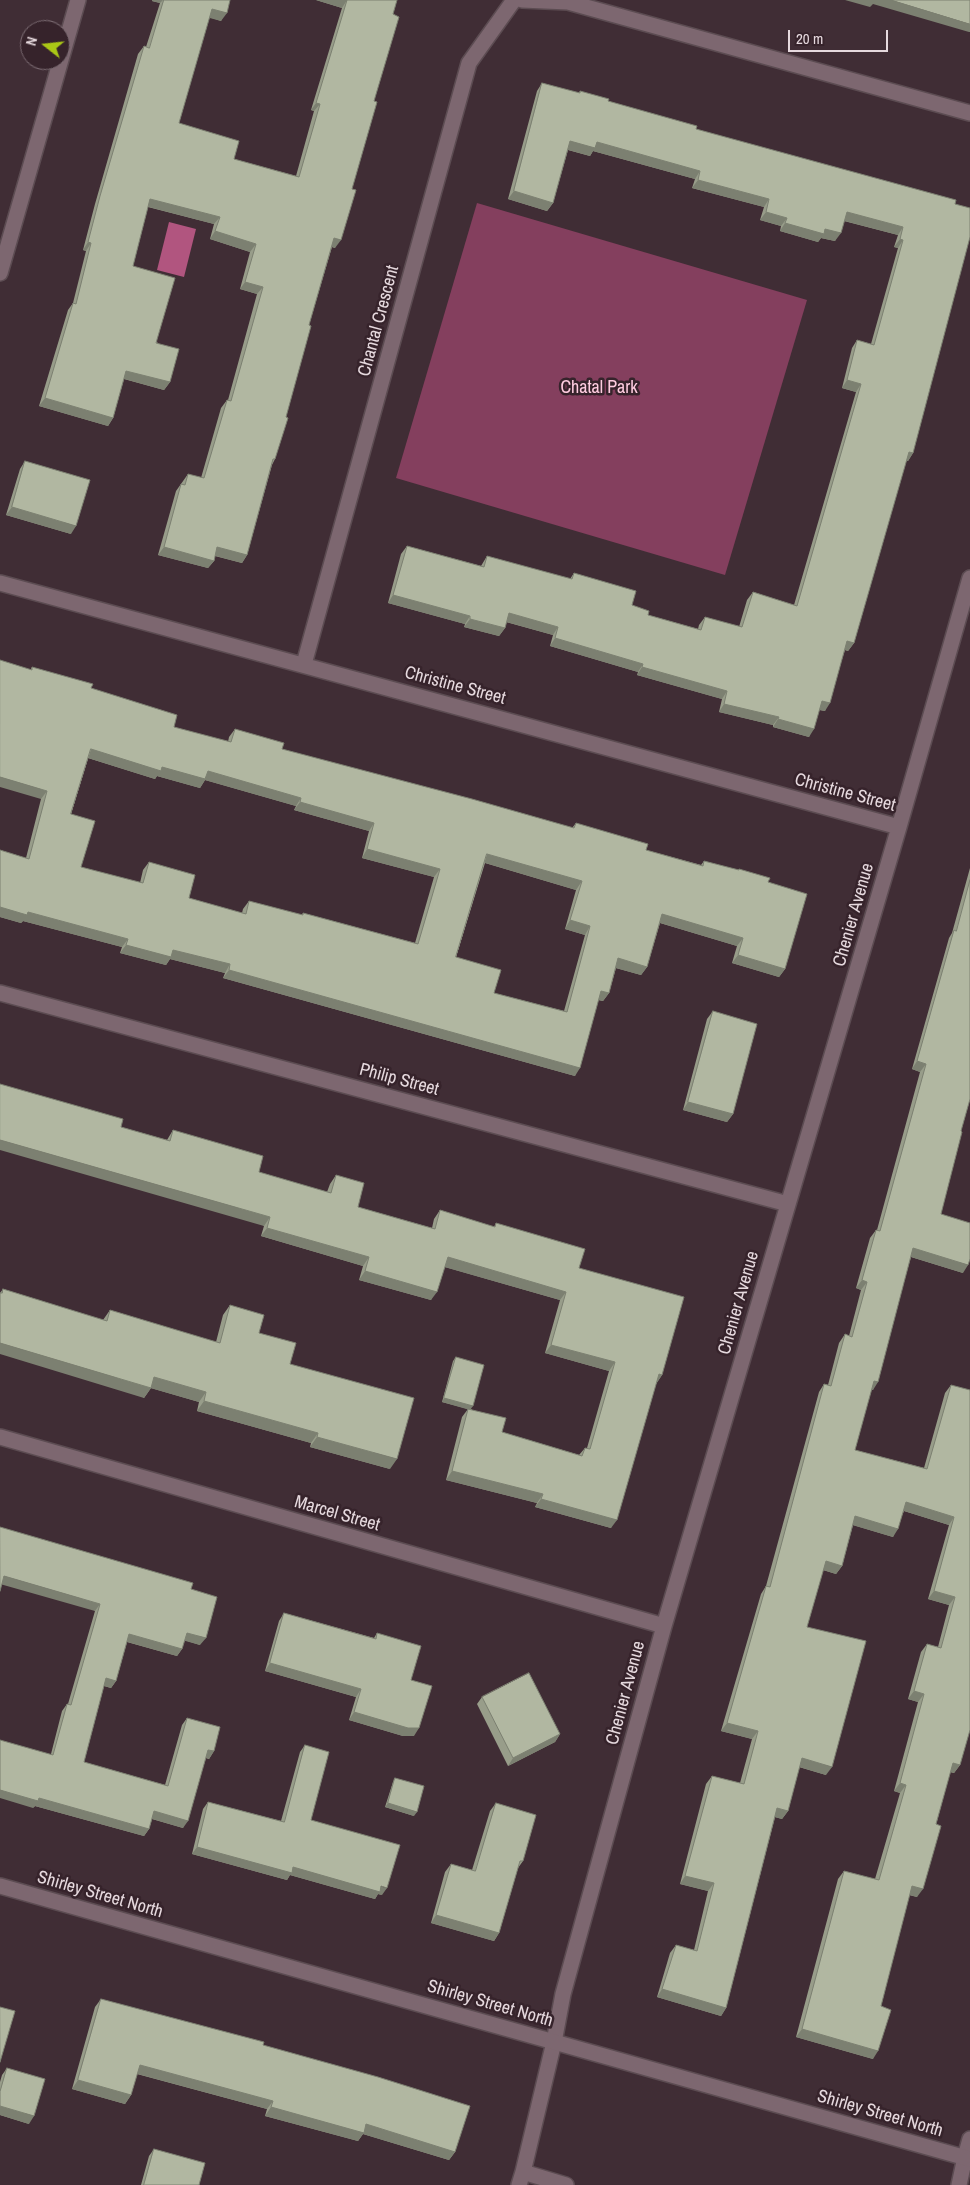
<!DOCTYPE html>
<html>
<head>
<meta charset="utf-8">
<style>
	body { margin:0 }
	#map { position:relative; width:970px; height:2185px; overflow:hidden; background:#402d35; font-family:"Archivo Narrow",sans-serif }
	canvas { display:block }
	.north { position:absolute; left:20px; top:20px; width:50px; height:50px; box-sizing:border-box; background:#36232b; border:1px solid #7c6c73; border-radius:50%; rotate:286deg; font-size:14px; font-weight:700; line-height:20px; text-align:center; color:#e6d9de }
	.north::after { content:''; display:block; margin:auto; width:18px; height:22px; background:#aac716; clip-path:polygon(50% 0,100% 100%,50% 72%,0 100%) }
	.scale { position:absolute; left:788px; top:30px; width:100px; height:22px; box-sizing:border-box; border:2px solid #e6d9de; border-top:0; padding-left:6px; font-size:15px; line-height:18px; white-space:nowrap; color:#e6d9de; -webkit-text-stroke:4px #36232b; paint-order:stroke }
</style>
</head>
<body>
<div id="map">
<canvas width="970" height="2185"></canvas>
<div class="north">N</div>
<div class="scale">20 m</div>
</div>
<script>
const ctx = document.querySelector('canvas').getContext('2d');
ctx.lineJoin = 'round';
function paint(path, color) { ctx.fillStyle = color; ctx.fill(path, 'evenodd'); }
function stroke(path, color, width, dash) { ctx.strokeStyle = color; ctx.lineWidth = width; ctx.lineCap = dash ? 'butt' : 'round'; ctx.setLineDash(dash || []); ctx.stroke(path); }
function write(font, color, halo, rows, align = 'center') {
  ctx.font = font + ' "Archivo Narrow",sans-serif'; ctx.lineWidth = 5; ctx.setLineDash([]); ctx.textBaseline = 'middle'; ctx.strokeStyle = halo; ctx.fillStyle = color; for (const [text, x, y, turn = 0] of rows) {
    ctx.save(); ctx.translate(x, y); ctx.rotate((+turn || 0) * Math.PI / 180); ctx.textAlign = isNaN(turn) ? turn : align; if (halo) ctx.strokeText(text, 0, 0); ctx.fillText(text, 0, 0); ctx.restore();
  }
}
paint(new Path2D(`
	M477,203L807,300L725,575L396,478Z`), '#843f5e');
paint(new Path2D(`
	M169,222L196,229L184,277L157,270Z`), '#b1557f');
const lane = new Path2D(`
	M523,2172L554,2042
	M519,2185L523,2172L566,2185
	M959,2185L965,2157`);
const street = new Path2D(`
	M522,0L568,2L970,113
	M0,273L78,0
	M0,583L899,827
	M304,664L469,63L514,0
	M0,993L788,1204
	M0,1437L664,1626
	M554,2042L563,1994L664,1626L899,827L970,578
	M965,2157L970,2139`);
const secondary = new Path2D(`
	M0,1886L970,2159`);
stroke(lane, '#5c4c52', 18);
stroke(street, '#5c4c52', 18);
stroke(secondary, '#5c4c52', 18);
stroke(lane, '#7d6770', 15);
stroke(street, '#7d6770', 15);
stroke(secondary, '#7d6770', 15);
paint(new Path2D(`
	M152,0H230L221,21L209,17L179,123L234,159L296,176L314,111L311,110L342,8L316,0H397L393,14L374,101L335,248L332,247L309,325L275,459L272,465L247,555L242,563L215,556L214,561L208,568L158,555L176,491L188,474L201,478L221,408L227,400H228L257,294L240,289L250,252L210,239L214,224L148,207L133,266L170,382L164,390L124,379L113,418L108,426L39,406L68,310L73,303L86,251L83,250L95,204L138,54L144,46L146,47L160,3L152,1Z
	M542,83L579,93L580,91L608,101L696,129L955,204L913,453L908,461H906L854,643L848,651L845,650L825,711L819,710L809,737L773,727V725L719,712L722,699L637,675L638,672L550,646L553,635L506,622L505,628L499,636L464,627L465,624L388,603L401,554L407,546L481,566L487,556L570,579L574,573L648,615L698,629L699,625L705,617L739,627L747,600L753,592L794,605L856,392L842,388L852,348L857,340L871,344L898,248L894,247L898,235L844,221L835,241L821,238L818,242L780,231L781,226L760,220L764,207L692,188L695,179L593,151L590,156L568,150L553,203L547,211L508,199L537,91Z
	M25,461L71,534L6,515L20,469Z
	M32,667L91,688L174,727L228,742L229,737L235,729L282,749L572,828L576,823L646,850L701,865L704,861L738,870L739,869L768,882L785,969L779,977L732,963L737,946L660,923L647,967L641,975L616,968L609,993L603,1001L598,1000L575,1076L223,978L225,973L170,959L166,965L120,953L122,947L23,921L21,923L0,917V850L26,858L41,799L31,669ZM88,758L155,779L157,776L200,788L205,780L296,806L294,810L369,831L362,858L434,877L415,943L303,913L302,915L249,901L243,909L242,913L189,898L149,862L143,870L140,883L81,867L71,814ZM485,863L576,890L565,929L585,935L564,1011L494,993L456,957Z
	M970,868V1099L961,1131L941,1214L963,1273L911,1257L873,1390H871L855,1450L924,1468L945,1393L951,1385L960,1765L954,1773L950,1772L917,1897L909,1895L881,2006L873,2059L796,2037L838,1879L844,1871L875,1879L900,1793L894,1791L918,1702L908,1699L921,1652L927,1644L938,1647L949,1605L928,1599L949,1525L904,1511L893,1537L853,1525L842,1566L836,1574L823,1570L807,1627L826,1775L799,1767L788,1811L782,1819L775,1817L726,2008L721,2016L657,1997L670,1953L676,1945L694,1950L708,1891L680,1884L706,1784L712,1776L740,1783L752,1739L721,1731L761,1594L766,1586L819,1392L824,1384L828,1385L839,1343L845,1334L849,1336L861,1290L856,1288L870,1238L876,1230H877L920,1072L912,1069L949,938L952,933Z
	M713,1011L733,1114L727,1122L683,1110L707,1019Z
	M121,1127L167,1140L173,1130L259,1172L327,1192L330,1184L336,1175L358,1207L432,1228L434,1219L440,1210L494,1227L496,1223L579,1268L662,1375L656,1384L611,1528L535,1507L537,1503L446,1480L462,1417L468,1409L442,1402L453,1361L456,1357L471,1409L502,1432L579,1455L585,1448H587L609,1371L545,1353L560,1300L445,1267L431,1300L359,1280L363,1266L261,1236L264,1226Z
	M3,1289L103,1320L110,1310L216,1342L223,1315L230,1305L290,1364L390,1469L310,1447L311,1443L197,1411L199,1402L151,1388L144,1398L0,1293Z
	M0,1527L191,1589L200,1645L184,1640L182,1649L177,1656L127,1642L116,1681L111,1688L104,1686L84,1762L165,1785L182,1725L187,1718L214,1751L209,1759L206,1758L183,1828L152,1819L149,1829L144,1836L35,1806L33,1808L51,1754L62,1711L67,1704H68L95,1611Z
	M284,1613L374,1638L377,1633L411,1680L414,1736H403L349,1720L356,1697L265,1671L279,1621Z
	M482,1697L560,1734L555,1742L508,1766L477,1704Z
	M305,1745L311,1820L382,1895L378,1894L375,1899L290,1875L287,1880L192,1854L203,1809L208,1802L281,1821L300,1752Z
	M395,1778L414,1816L385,1807L393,1782Z
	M496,1803L523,1861L518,1868L499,1933L494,1941L431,1923L445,1872L451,1864L472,1870L490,1811Z
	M101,1999L263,2045L455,2152L449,2160L363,2134L358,2141L265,2116L267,2109L137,2074L131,2095L125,2104L72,2089L95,2007Z
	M7,2068L29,2124L0,2115V2082L2,2075Z
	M154,2149L199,2185H141L149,2156Z`), '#989d8a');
paint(new Path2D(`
	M152,0H163L160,3L152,1Z
	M316,0H347L342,8Z
	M845,0H891L970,24V32H969L873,4L870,7Z
	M212,9L227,13L221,21L206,17Z
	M316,103L320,104L314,111L311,110Z
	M570,141L597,142L700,171L695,179L593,151L590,156L565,149Z
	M698,180L769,199L764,207L692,188Z
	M514,191L553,203L547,211L508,199Z
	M150,199L220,217L214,224L145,206Z
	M766,212L787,218L781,226L760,220Z
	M847,212L903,227L898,235L841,220Z
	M785,223L825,229L841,233L835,241L821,238L818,242L780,231Z
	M215,231L256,244L250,252L210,239Z
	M334,238L341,240L335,248L329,246Z
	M900,239L903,240L898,248L894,247Z
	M88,242L91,243L86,251L83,250Z
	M245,282L263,287L257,294L240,289Z
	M126,371L170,382L164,390L121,378Z
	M847,380L861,384L856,392L842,388Z
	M45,398L113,418L108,426L39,406Z
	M909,452L913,453L908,461L903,460Z
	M12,507L76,526L71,534L6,515Z
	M164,547L214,561L208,568L158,555Z
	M217,547L247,555L242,563L212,555Z
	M393,595L470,616L465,624L388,603Z
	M509,613L558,627L553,635L503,621Z
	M470,619L505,628L499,636L464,627Z
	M555,638L643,664L638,672L550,646Z
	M847,641L854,643L848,651L842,649Z
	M642,667L727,691L722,699L637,675Z
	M822,701L830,703L825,711L816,709Z
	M724,704L779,717L773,725L719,712Z
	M778,719L814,729L809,737L773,727Z
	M91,749L162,767L208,771L301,798L296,806L205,780L200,788L157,776L155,779L85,757Z
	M0,777L47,791L41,799L0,787Z
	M300,802L374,823L369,831L294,810Z
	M367,849L440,869L434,877L362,858Z
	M487,854L582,881L576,890L482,862Z
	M0,907L28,912L128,939L122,947L23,921L21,923L0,917Z
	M662,914L743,938L737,946L657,922Z
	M570,920L590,926L585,935L565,929Z
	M126,945L173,950L230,964L225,973L170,959L166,965L120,953Z
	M738,955L785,969L779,977L732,963Z
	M618,958L647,967L641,975L612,967Z
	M229,970L580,1068L575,1076L223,978Z
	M601,991L609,993L603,1001L595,999Z
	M917,1061L926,1064L920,1072L912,1069Z
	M688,1102L733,1114L727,1122L683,1110Z
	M0,1140L270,1217L264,1226L0,1150Z
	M267,1228L369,1257L363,1266L261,1236Z
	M913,1248L968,1265L963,1273L908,1256Z
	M448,1257L566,1292L560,1300L441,1266Z
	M365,1271L437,1292L431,1300L359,1280Z
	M862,1280L867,1282L861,1290L856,1288Z
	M0,1343L151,1388L144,1398L0,1354Z
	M551,1345L615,1362L609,1371L545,1353Z
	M659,1374L662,1375L656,1384L652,1383Z
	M154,1377L206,1392L199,1402L147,1387Z
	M874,1381L878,1382L873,1390L868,1389Z
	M444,1398L473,1406L470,1410L442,1402Z
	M204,1401L318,1433L311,1443L197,1411Z
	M317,1437L397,1459L390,1469L310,1447Z
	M452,1471L543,1494L537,1503L446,1480Z
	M541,1499L617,1520L611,1528L535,1507Z
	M906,1502L954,1517L949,1525L901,1510Z
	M855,1516L898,1529L893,1537L849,1524Z
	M826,1561L842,1566L836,1574L820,1569Z
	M4,1576L100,1604L95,1611L0,1584Z
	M934,1591L955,1597L949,1605L928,1599Z
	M187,1633L206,1638L200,1645L182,1640Z
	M129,1634L182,1649L177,1656L124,1641Z
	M270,1663L361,1689L356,1697L265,1671Z
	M106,1678L116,1681L111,1688L101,1685Z
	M914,1691L924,1694L918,1702L908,1699Z
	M354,1712L419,1728L414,1736H403L349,1720Z
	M727,1723L758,1731L752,1739L721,1731Z
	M560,1734L555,1742L508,1766L513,1758Z
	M208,1750L214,1751L209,1759L203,1757Z
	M802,1758L832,1767L826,1775L796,1766Z
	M953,1763L960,1765L954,1773L947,1771Z
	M900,1783L906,1785L900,1793L894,1791Z
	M0,1790L39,1798L149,1829L144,1836L35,1806L33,1808L0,1798Z
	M388,1803L417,1812L414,1816L385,1807Z
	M777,1808L788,1811L782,1819L771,1816Z
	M154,1811L188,1821L183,1828L149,1818Z
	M197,1847L293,1867L387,1888L382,1895L378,1894L375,1899L290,1875L287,1880L192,1854Z
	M685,1876L714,1883L708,1891L680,1884Z
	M912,1886L923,1889L917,1897L906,1894Z
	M436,1915L499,1933L494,1941L431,1923Z
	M662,1989L726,2008L721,2016L657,1997Z
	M802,2029L878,2051L873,2059L796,2037Z
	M140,2065L273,2101L267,2109L134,2073Z
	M78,2080L131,2095L125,2104L72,2089Z
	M0,2106L34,2116L29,2124L0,2115Z
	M271,2107L366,2124L455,2152L449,2160L363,2134L358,2141L265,2116Z`), '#7c8071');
const building = new Path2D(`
	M164,0H230L227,13L212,9L179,123L239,141L234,159L299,177L320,104L316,103L347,0H346H397L393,14L399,17L374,101L377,102L352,189L356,190L341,240L334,238L309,325L311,326L286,417L288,418L275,459H273L247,555L217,547L214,561L164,547L181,484L185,485L188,474L204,478L227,400L231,401L263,287L245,282L256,244L215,231L220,217L150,199L133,266L175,278L156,343L179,349L170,382L126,371L113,418L45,398L73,303L76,304L91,243L88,242L100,196L144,46L149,48Z
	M891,0H970V24Z
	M542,83L580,93V91L609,99L608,101L697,126L696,129L956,200L955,204L970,208V237L913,453L909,452L854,643L847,641L830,703L822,701L814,729L778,719L779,717L724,704L727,691L642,667L643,664L555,638L558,627L509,613L505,628L470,619V616L393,595L407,546L484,567L487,556L572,579L574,573L636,591L632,605L649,611L648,615L701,630L705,617L742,627L753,592L797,606L861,384L847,380L857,340L874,345L903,240L900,239L903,227L847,212L841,233L825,229L824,234L785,223L787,218L766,212L769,199L698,180L700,171L597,142L595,148L570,141L553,203L514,191Z
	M25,461L90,480L76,526L12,507Z
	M0,660L32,670V667L93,684L91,688L177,715L174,727L231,742L235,729L284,743L282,749L472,799L574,828L576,823L648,844L646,850L703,866L704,861L739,870V869L770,878L768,882L807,894L785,969L738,955L743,938L662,914L647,967L618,958L609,993L601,991L580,1068L229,970L230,964L173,950L171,957L126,945L128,939L28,912L27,915L0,907V850L29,859L47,791L0,777ZM91,749L161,771L162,767L205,779L208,771L301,798L300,802L374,823L367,849L440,869L418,944L303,913V915L249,901L246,914L189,898L195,875L149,862L143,883L81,867L95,821L71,814ZM487,854L582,881L570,920L590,926L567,1012L494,993L501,970L456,957Z
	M970,880V1099L961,1131L962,1132L941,1214L970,1223V1259L968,1265L913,1248L878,1382L874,1381L855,1450L927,1469L951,1385L970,1390V1730L960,1765L953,1763L936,1824L941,1826L923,1889L912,1886L881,2006L891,2010L878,2051L802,2029L844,1871L879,1880L906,1785L900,1783L924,1694L914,1691L927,1644L941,1648L955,1597L934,1591L954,1517L906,1502L898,1529L855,1516L842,1566L826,1561L807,1627L866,1641L832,1767L802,1758L788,1811L777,1808L726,2008L662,1989L676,1945L697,1951L714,1883L685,1876L712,1776L744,1784L758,1731L727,1723L766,1586L770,1587L824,1384L831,1386L845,1334L852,1337L867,1282L862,1280L876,1230L880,1231L926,1064L917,1061L954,930L956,931Z
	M713,1011L757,1024L733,1114L688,1102Z
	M0,1084L123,1119L121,1127L170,1141L173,1130L263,1156L259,1172L331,1193L336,1175L364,1183L358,1207L435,1229L440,1210L495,1227L496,1223L585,1249L579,1268L684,1297L662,1375L659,1374L617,1520L541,1499L543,1494L452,1471L468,1409L506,1418L502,1432L582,1456L585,1448L590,1449L615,1362L551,1345L566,1292L448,1257L437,1292L365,1271L369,1257L267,1228L270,1217L0,1140Z
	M3,1289L107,1321L110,1310L220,1343L230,1305L264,1315L259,1333L296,1343L290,1364L414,1398L397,1459L317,1437L318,1433L204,1401L206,1392L154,1377L151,1388L0,1343V1293H2Z
	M456,1357L484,1365L473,1406L444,1398Z
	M0,1527L193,1583L191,1589L217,1597L206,1638L187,1633L182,1649L129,1634L116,1681L106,1678L84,1762L168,1786L187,1718L220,1727L214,1751L208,1750L188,1821L154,1811L149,1829L39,1798L38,1801L0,1790V1740L53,1755L67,1704L71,1705L100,1604L4,1576L0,1591Z
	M284,1613L376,1639L377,1633L421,1646L411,1680L432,1686L419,1728H408L354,1712L361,1689L270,1663Z
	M529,1673L560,1734L513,1758L482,1697Z
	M305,1745L329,1752L311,1820L400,1845L387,1888L381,1886L380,1892L293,1867L292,1873L197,1847L208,1802L284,1822Z
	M395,1778L424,1786L417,1812L388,1803Z
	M496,1803L536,1815L523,1861H520L499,1933L436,1915L451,1864L475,1871Z
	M101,1999L264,2042L263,2045L378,2077L470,2106L455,2152L366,2124L364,2133L271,2107L273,2101L140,2065L131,2095L78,2080Z
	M0,2007L15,2011L0,2062Z
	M7,2068L45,2079L34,2116L0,2106V2092Z
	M154,2149L205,2163L199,2185H144Z`);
paint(building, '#b1b7a1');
stroke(building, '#7c8071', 1);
write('18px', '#e6d9de', '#36232b', [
	["Chantal Crescent",379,321,-75],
	["Christine Street",455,686,15],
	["Christine Street",845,793,15],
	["Chenier Avenue",854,915,-74],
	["Philip Street",399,1080,15],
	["Chenier Avenue",739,1303,-74],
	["Marcel Street",337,1514,16],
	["Chenier Avenue",626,1693,-75],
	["Shirley Street North",100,1895,16],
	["Shirley Street North",490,2004,16],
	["Shirley Street North",880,2114,16]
]);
write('18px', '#ffcce0', '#36232b', [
	["Chatal Park",599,388]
]);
</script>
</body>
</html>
